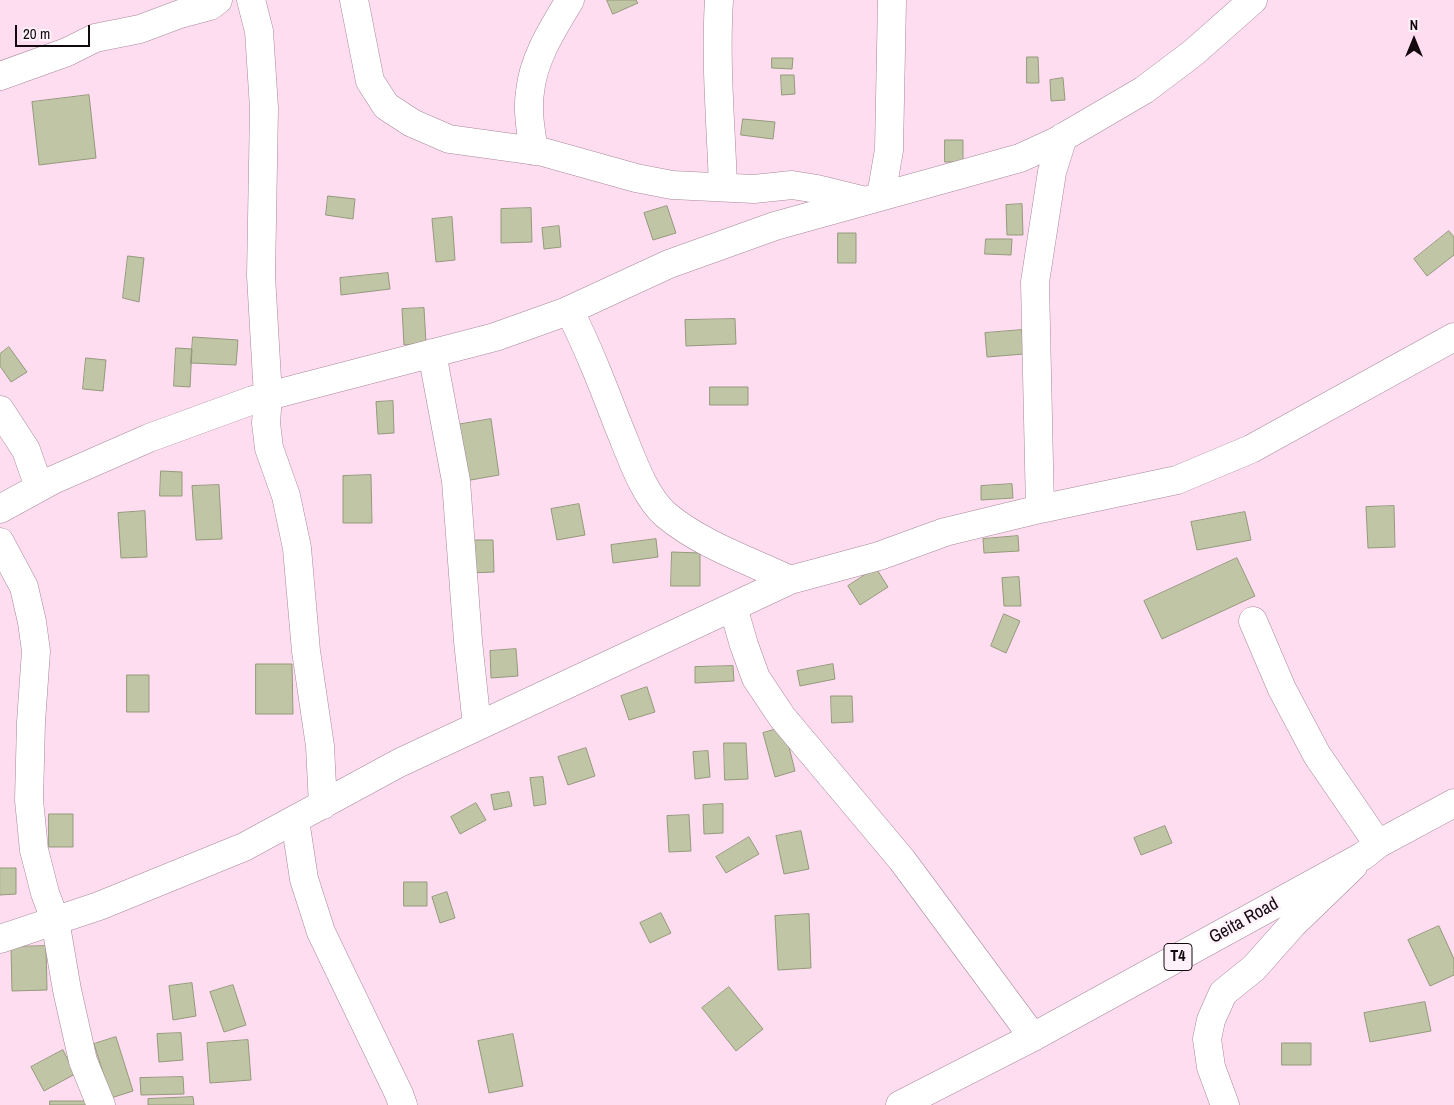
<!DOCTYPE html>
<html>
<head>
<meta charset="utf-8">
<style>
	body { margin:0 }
	#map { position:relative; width:1454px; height:1105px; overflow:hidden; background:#feddf0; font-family:"Archivo Narrow",sans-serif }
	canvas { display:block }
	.north { position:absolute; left:1389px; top:15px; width:50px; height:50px; -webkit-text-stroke:4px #fff1f9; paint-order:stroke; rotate:0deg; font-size:14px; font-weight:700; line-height:20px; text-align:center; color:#12080e }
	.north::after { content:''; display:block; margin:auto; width:18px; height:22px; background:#12080e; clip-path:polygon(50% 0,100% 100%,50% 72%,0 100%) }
	.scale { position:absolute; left:15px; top:25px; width:75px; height:22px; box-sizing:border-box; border:2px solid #12080e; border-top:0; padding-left:6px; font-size:15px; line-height:18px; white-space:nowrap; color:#12080e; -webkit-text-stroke:4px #fff1f9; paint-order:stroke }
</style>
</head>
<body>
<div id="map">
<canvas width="1454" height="1105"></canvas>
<div class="north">N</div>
<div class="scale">20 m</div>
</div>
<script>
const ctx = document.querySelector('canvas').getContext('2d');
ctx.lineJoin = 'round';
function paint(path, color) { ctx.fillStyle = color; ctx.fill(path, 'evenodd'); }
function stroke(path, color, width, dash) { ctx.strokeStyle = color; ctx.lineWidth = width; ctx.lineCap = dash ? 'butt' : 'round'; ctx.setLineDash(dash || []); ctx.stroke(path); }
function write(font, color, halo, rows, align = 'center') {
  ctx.font = font + ' "Archivo Narrow",sans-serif'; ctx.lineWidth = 5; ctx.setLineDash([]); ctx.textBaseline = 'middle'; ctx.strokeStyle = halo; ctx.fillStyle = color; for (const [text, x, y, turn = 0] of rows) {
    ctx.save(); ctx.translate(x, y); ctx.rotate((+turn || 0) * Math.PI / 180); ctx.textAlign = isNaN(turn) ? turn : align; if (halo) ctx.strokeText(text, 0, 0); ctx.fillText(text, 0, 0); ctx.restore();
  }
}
const building = new Path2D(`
	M607,0H636L638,3L613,14Z
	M1027,57H1038L1039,83H1027Z
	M772,58H793L792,69L772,68Z
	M781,75H794L795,94L782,95Z
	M1063,78L1065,100L1051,101L1050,80Z
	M89,95L96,158L39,165L32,102Z
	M743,119L775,122L773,139L741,135Z
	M945,140H963V162H945Z
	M328,196L355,199L353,219L326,215Z
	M1022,204L1023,235H1007L1006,205Z
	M667,206L676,233L653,240L644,213Z
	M531,208L532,242L501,243V209Z
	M452,217L455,260L436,262L432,219Z
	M559,226L561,247L544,249L542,228Z
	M1449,231L1454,237V255L1427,276L1414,259Z
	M838,233H856V263H838Z
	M986,239H1012L1011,255L985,254Z
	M128,256L144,258L139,302L123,298Z
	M388,273L390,289L341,295L340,278Z
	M424,308L426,343L404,345L402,309Z
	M735,319L736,344L686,346L685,320Z
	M1022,330L1024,354L987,357L985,333Z
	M193,337L238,340L236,365L191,363Z
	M9,347L27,372L11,382L0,366V354Z
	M176,348L192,349L190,387L174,386Z
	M86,358L106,360L103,391L83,389Z
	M710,387H748V405H710Z
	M393,401L394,433L378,434L376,402Z
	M491,419L499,475L465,481L456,425Z
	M161,471L182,472V496H160Z
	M371,475L372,523H343V476Z
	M1012,484L1013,498L981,500V486Z
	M219,485L222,539L196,540L192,486Z
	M579,504L585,535L557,540L551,509Z
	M1394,506L1395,547L1368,548L1366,507Z
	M145,511L147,557L121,558L118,513Z
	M1245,512L1251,540L1197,550L1191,522Z
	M1018,536L1019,551L984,553L983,539Z
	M656,539L658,557L613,563L611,545Z
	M469,540H493L494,572L470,573Z
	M672,552L700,553V586H671Z
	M1237,558L1255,596L1162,639L1144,601Z
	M876,568L888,587L860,605L848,586Z
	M1019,577L1021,606H1004L1002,578Z
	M1004,614L1020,621L1006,653L991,646Z
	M516,649L518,676L491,678L490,651Z
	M256,664H292L293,714H256Z
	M833,664L835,679L800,686L797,671Z
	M733,666L734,681L695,683V667Z
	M127,675H149V712H127Z
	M647,687L655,712L629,720L621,696Z
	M831,696H852L853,722L832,723Z
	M784,727L795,771L775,777L763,733Z
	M724,743H746L748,779L725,780Z
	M586,748L595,776L568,785L558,757Z
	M708,751L710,777L695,779L693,752Z
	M543,777L546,804L534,806L530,778Z
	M509,792L512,806L494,810L491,795Z
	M476,803L486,820L460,834L451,817Z
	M723,804V833L704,834L703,805Z
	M49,814H73V847H49Z
	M689,815L691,851L669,852L667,816Z
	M1165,826L1172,843L1141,855L1134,838Z
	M801,831L809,869L784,874L776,836Z
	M749,837L759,854L726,873L716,857Z
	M0,868H16V894L0,895Z
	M404,882H427V906H404Z
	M447,892L455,918L440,923L432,897Z
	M661,913L671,933L650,943L640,923Z
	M809,914L811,968L778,970L775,916Z
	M1439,926L1454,959V975L1430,986L1408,940Z
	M46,946L47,990L12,991L11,947Z
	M192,983L196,1016L173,1020L169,986Z
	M233,985L246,1025L224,1032L210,992Z
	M729,987L763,1029L736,1051L702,1008Z
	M1425,1002L1431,1031L1370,1042L1364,1013Z
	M181,1033L183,1060L159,1062L157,1034Z
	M513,1034L523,1086L489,1093L478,1041Z
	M116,1037L133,1091L111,1098L94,1044Z
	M248,1040L251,1080L210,1083L207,1043Z
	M1282,1043H1311V1065H1282Z
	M63,1050L75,1074L44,1091L31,1067Z
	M183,1077L184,1094L141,1095L140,1078Z
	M193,1097L194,1105H148V1099Z
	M50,1101H89V1105H50Z`);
paint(building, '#bfc5a5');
stroke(building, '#94997b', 1);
const minor = new Path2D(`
	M251,0L259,31L264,108L261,276L268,396L266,423L269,448L286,496L297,548L306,651L320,746L323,805
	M354,0L370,81L386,106L412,123L449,139L543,152L636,178L672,185L754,189L792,185L817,189L862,200
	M719,0C715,63 721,125 723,187
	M0,76L67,52L95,38L140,29L180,14L210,6L218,0
	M534,151C531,132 527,111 530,92C533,59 553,28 570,0
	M881,196L889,150L892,0
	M569,310C588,347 603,386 618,425C630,453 643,495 666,515C702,545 748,560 790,580
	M432,353L456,481L468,641L477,726
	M0,410L26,450L39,487
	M0,509L53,480L149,438L253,400L495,337L565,312L669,264L775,226L1020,158L1055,142L1144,90L1193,53L1253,0
	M1040,509L1035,282L1052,172L1063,137
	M0,542L24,587L32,622L36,651L31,722L29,800L34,850L45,893L55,920L67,990L83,1061L101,1105
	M733,607L744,645L756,678L782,717L902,860L1033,1037
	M1253,621L1282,689L1317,755L1378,844
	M295,820L304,879L321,932L399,1094L403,1105
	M0,939L99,906L244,847L399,763L790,580L879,556L945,532L1040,509L1177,480L1251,449L1454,337
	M1225,1105L1211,1067L1207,1039L1211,1020L1223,993L1254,968L1293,924L1353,866`);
const highway = new Path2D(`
	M900,1105L1033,1037L1363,856L1378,844L1454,803`);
stroke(minor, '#a68899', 29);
stroke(highway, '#a68899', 29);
stroke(minor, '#fff', 28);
stroke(highway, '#fff', 28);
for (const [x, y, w] of [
	[1178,957,28]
]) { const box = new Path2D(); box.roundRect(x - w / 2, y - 13.5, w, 27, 4); ctx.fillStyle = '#fff1f9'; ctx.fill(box); stroke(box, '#12080e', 1); }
write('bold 16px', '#12080e', null, [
	["T4",1178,957]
]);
write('18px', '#12080e', '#fff1f9', [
	["Geita Road",1244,921,-29]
]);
</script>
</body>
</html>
